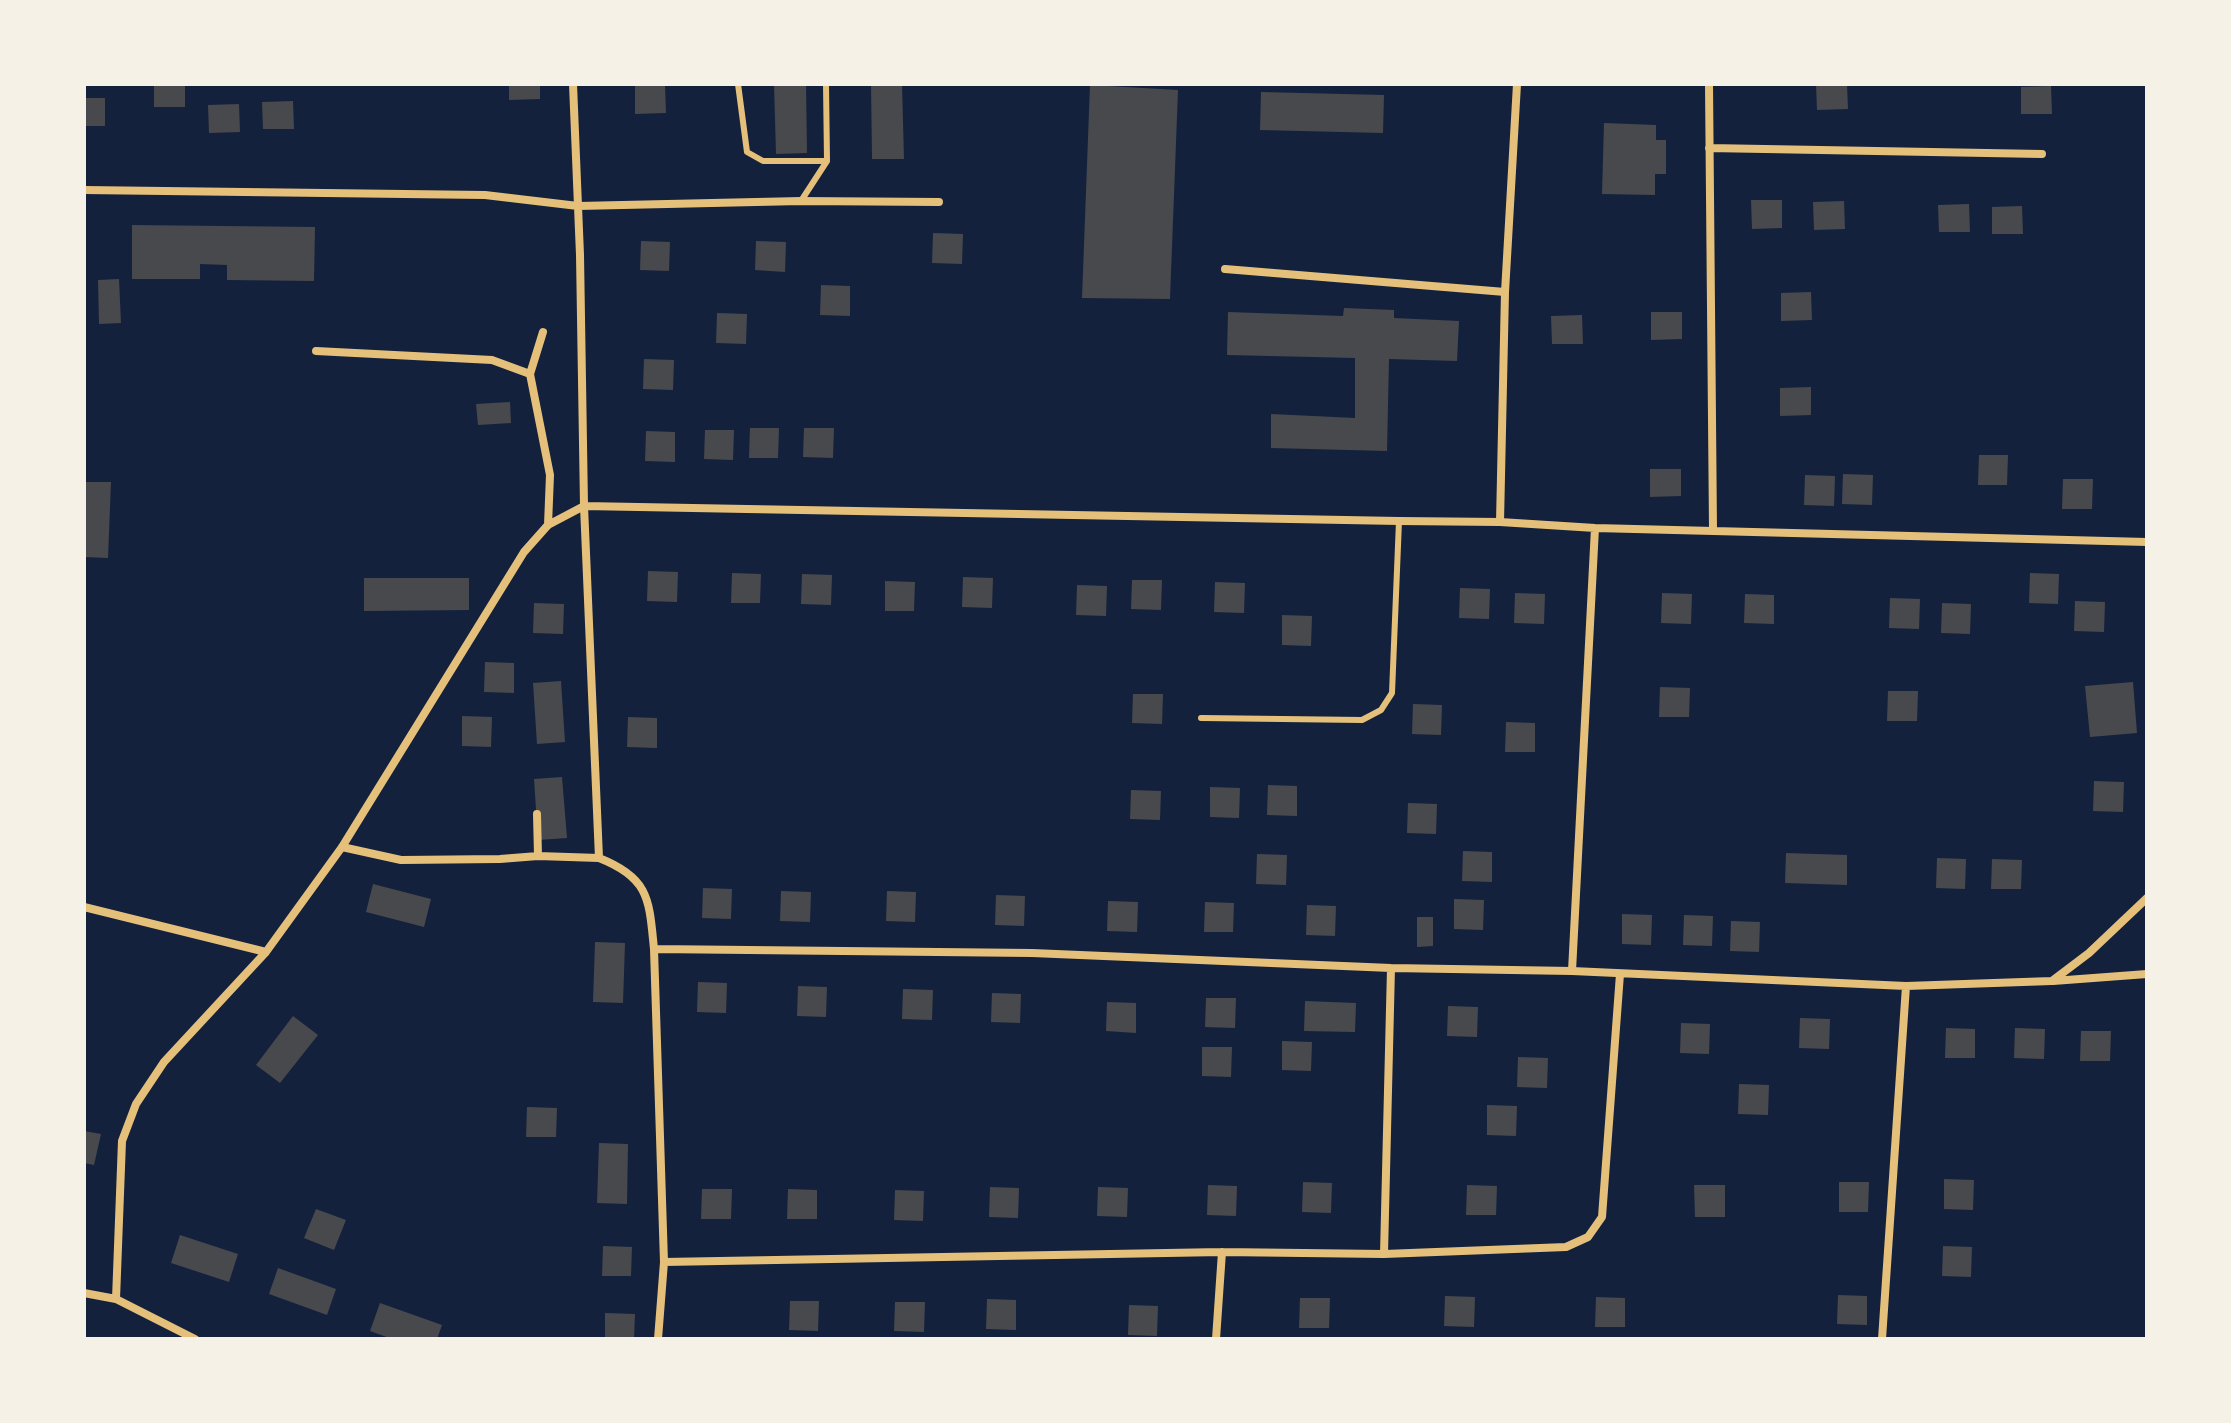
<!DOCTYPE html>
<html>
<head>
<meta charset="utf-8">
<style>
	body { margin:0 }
	#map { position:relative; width:2231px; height:1423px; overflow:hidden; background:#14213d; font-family:"Fira Sans Condensed",sans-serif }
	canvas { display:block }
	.frame { position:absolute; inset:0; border:86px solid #f6f1e7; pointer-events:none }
</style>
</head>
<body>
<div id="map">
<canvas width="2231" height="1423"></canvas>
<div class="frame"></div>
</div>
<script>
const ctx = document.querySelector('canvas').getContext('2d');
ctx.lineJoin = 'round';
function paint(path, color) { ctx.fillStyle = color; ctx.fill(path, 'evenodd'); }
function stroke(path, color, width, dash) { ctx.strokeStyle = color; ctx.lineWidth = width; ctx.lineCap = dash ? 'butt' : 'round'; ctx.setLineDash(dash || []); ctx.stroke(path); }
paint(new Path2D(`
	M154,84H185V107H154Z
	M509,84H540V99L509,100Z
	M774,84H806L807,153L776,154Z
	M871,84H902L904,159H872Z
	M1816,84H1847L1848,109L1817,110Z
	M665,85L666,113L635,114V86Z
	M1090,85L1178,90L1170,299L1082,298Z
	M2051,86L2052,114H2021V87Z
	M1261,92L1384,95L1383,133L1260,130Z
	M84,98H105V126H84Z
	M293,101L294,129H263L262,102Z
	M239,104L240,132L209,133L208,105Z
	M1604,123L1656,125V140H1666V174H1655V195L1602,194Z
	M1751,200H1782V228L1752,229Z
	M1844,201L1845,229L1814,230L1813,202Z
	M1969,204L1970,232H1939L1938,205Z
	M2022,206L2023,234H1992V207Z
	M132,225L315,227L314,281L227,280V265L200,264V279H132Z
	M933,233L963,234L962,264L932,263Z
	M641,241L670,242L669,271L640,270Z
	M756,241L786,242L785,272L755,270Z
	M119,279L121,323L99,324L98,280Z
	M821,285L850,286V316L820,315Z
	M1811,292L1812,320L1781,321V293Z
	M1344,308L1394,310V318L1459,321L1457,361L1389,359L1387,451L1271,448V414L1355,418V358L1227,355L1228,312L1343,316Z
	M1651,312H1682V339L1651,340Z
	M717,313L747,314L746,344L716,343Z
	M1582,315L1583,344H1552L1551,316Z
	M644,359L674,360L673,390L643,389Z
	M1811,387V415L1780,416V388Z
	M510,402L511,423L478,425L476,404Z
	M750,428H779L778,458H749Z
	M804,428H834L833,458L803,457Z
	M705,430H734L733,460L704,459Z
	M646,431L675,432V462L645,461Z
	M1979,455H2008L2007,485H1978Z
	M1650,469H1681V496L1650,497Z
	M1843,474L1873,475L1872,505L1842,504Z
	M1805,475L1835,476L1834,506L1804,505Z
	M2063,479H2093L2092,509H2062Z
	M84,482H111L108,558L84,557Z
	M648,571L678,572L677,602L647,601Z
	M732,573L761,574L760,603H731Z
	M2030,573L2059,574L2058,604L2029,603Z
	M802,574L832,575L831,605L801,604Z
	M963,577L993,578L992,608L962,607Z
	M364,578H469V610L364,611Z
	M1132,580H1162L1161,610L1131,609Z
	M885,581L915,582L914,611H885Z
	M1215,582L1245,583L1244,613L1214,612Z
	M1077,585L1107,586L1106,616L1076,615Z
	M1460,588L1490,589L1489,619L1459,618Z
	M1515,593L1545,594L1544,624L1514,623Z
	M1662,593L1692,594L1691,624L1661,623Z
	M1745,594L1774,595V624L1744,623Z
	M1890,598L1920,599L1919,629L1889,628Z
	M2075,601L2105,602L2104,632L2074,631Z
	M534,603L564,604L563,634L533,633Z
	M1942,603L1971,604L1970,634L1941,633Z
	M1282,615L1312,616L1311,646L1282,645Z
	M485,662L514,663V693L484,692Z
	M561,681L565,742L537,744L533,683Z
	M2133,682L2137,733L2090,737L2085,686Z
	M1660,687L1690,688L1689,717H1659Z
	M1888,691H1918L1917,721H1887Z
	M1133,694H1163L1162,724L1132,723Z
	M1413,704L1442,705L1441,735L1412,734Z
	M462,716L492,717L491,747L462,746Z
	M628,717L657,718V748L627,747Z
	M1506,722L1535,723V752H1505Z
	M562,777L567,838L538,840L534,779Z
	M2094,781L2124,782L2123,812L2093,811Z
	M1268,785L1297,786V816L1267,815Z
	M1210,787L1240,788L1239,818L1210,817Z
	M1131,790L1161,791L1160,820L1130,819Z
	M1408,803L1437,804L1436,834L1407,833Z
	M1463,851L1492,852V882L1462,881Z
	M1786,853L1847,855V885L1785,883Z
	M1257,854L1287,855L1286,885L1256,884Z
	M1937,858L1966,859L1965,889L1936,888Z
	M1992,859L2022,860L2021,889H1991Z
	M373,884L431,899L424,927L366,912Z
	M703,888L732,889L731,919L702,918Z
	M781,891L811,892L810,922L780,921Z
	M887,891L916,892L915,922L886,921Z
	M996,895L1025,896L1024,926L995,925Z
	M1454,899L1484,900L1483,930L1454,929Z
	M1108,901L1138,902L1137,932L1107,931Z
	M1205,902L1234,903L1233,932H1204Z
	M1307,905L1336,906L1335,936L1306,935Z
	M1622,914L1652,915L1651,945L1622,944Z
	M1684,915L1713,916L1712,946L1683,945Z
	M1417,917H1433V946L1417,947Z
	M1731,921L1760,922L1759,952L1730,951Z
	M595,942L625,943L623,1003L593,1002Z
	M698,982L727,983L726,1013L697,1012Z
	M798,986L827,987L826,1017L797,1016Z
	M903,989L933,990L932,1020L902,1019Z
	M992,993L1021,994L1020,1023L991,1022Z
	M1206,998H1236L1235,1028L1205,1027Z
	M1305,1001L1356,1003L1355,1032L1304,1031Z
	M1107,1002L1136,1003V1033L1106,1031Z
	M1448,1006L1478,1007L1477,1037L1447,1036Z
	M293,1016L318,1035L280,1083L256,1065Z
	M1800,1018L1830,1019L1829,1049L1799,1048Z
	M1681,1023L1710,1024L1709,1054L1680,1053Z
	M1946,1028L1975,1029V1058H1945Z
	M2015,1028L2045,1029L2044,1059L2014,1058Z
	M2081,1031H2111L2110,1061H2080Z
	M1282,1041L1312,1042L1311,1071L1282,1070Z
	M1202,1047H1232L1231,1077L1202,1076Z
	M1518,1057L1548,1058L1547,1088L1517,1087Z
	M1739,1084L1769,1085L1768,1115L1738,1114Z
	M1487,1105L1517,1106L1516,1136L1487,1135Z
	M527,1107L557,1108L556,1137H526Z
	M84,1131L101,1134L94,1165L84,1163Z
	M599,1143L628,1144L627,1204L597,1203Z
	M1944,1179L1974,1180L1973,1210L1944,1209Z
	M1303,1182L1332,1183L1331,1213L1302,1212Z
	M1839,1182H1869L1868,1212H1839Z
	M1208,1185L1237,1186L1236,1216L1207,1215Z
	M1467,1185L1497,1186L1496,1215H1466Z
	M1694,1185H1725V1217H1695Z
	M990,1187L1019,1188L1018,1218L989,1217Z
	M1098,1187L1128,1188L1127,1217L1097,1216Z
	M702,1189H732L731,1219H701Z
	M788,1189L817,1190V1219H787Z
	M895,1190L924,1191L923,1221L894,1220Z
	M316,1209L346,1220L334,1250L304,1238Z
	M180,1235L238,1254L229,1282L171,1263Z
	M603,1246L632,1247L631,1276H602Z
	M1943,1246L1972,1247L1971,1277L1942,1276Z
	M278,1268L336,1289L327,1315L269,1294Z
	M1838,1295L1867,1296V1325L1837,1324Z
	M1445,1296L1475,1297L1474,1327L1444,1326Z
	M1596,1297L1625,1298V1327H1595Z
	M1300,1298H1330L1329,1328H1299Z
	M987,1299L1016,1300V1330L986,1329Z
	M790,1301H819L818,1331L789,1330Z
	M895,1302H925L924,1332L894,1331Z
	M380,1303L442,1325L437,1339H392L370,1331Z
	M1129,1305L1158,1306L1157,1336L1128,1335Z
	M605,1313L635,1314L634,1339H605Z`), '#48494c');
stroke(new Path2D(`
	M738,84L747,152L763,161H827
	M801,201L827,161L826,84
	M1201,718L1362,720L1381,710L1392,693L1399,521`), '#e5c07b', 6);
stroke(new Path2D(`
	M573,84L580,255L584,506L599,858C650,878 649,900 654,949L664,1262L658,1339
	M1709,84L1713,530
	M1709,148L2042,154
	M84,190L485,195L578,206L801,201L939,202
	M1225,269L1505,292
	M316,351L492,360L530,374L543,332
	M530,374L550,475L548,525
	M1500,522L1505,292L1517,84
	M537,814L538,856
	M342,847L401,860L500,859L538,856L599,858
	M84,907L266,952
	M654,949L1032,953L1391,968L1572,971L1906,986L2052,981L2089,953L2147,898
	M1572,971L1595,528
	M2053,981L2147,974
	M1384,1254L1391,968
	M664,1262L1222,1252L1384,1254L1566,1247L1588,1237L1602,1217L1620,974
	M84,1293L116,1299L195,1339
	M116,1299L122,1141L136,1104L164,1062L266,952L342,847L524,552L548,525L584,506L1399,521L1500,522L1595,528L2147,542
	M1216,1339L1222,1252
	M1882,1339L1906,986`), '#e5c07b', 8);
</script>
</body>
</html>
